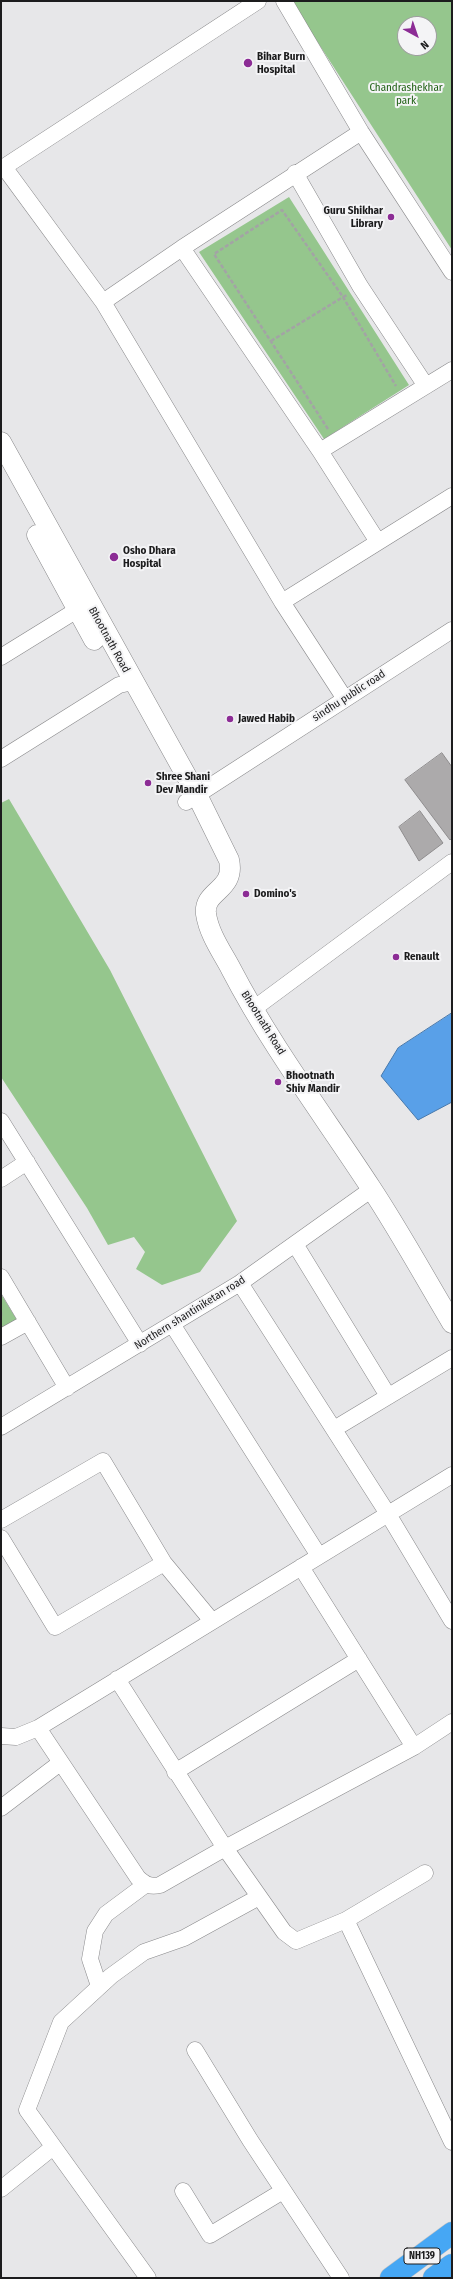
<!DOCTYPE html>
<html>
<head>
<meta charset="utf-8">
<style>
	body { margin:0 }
	#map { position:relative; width:453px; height:2279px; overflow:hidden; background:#e7e7e9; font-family:"Fira Sans Condensed",sans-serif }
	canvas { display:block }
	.frame { position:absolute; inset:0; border:2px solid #1c1c1d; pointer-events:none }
	.north { position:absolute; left:397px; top:16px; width:40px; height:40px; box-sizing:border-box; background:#f4f4f6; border:1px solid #9e9e9f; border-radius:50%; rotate:140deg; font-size:11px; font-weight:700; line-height:16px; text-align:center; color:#1c1c1d }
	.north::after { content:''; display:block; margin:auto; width:14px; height:18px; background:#8c2c95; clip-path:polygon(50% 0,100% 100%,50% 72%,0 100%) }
</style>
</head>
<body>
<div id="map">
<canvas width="453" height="2279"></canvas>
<div class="frame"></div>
<div class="north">N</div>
</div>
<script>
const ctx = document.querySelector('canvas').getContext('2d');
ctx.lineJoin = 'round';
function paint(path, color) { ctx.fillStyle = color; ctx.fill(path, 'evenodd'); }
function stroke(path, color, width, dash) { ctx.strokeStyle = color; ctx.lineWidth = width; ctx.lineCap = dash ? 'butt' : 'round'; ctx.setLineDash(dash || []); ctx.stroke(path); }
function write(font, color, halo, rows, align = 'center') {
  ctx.font = font + ' "Fira Sans Condensed",sans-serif'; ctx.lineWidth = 4; ctx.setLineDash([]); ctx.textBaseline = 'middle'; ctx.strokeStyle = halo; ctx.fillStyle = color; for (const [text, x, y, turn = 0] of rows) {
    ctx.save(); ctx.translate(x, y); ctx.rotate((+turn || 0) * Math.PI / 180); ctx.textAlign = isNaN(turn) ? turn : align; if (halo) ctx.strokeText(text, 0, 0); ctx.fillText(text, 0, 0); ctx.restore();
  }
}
paint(new Path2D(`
	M291,1H452V250ZM405,24H429V48H405Z
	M289,197L409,385L324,439L199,252Z
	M9,799L110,970L237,1221L200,1272L162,1285L136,1269L145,1252L134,1237L108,1245L87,1208L1,1077V803Z
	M1,1294L17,1320L1,1329Z`), '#95c68d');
const water = new Path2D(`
	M452,1013V1102L418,1120L381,1076L398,1048Z`);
paint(water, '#59a0e8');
stroke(water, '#4778ab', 1);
const building = new Path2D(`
	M442,753L452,767V838L450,840L405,780Z
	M420,811L443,843L419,861L399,827Z`);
paint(building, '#acaaab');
stroke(building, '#8e8c8d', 1);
const minor = new Path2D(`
	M284,1L361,132L452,272
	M361,132L182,248L320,451L452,370
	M4,167L103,302L282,602L345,699
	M1,169L258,1
	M295,173L360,286L426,386
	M103,302L182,248
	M320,451L378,542
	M282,602L452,496
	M1,657L77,610
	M1,759L119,685L133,682
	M186,802L452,630
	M252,1010L452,862
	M1,1121L140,1344
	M1,1179L27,1162
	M295,1244L388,1396
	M1,1277L67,1388
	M240,1283L388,1514L452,1621
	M172,1324L319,1556
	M1,1337L28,1322
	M1,1427L240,1283L372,1189
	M334,1429L452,1358
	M1,1520L103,1461L164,1563
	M1,1538L55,1627L164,1563L212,1621
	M301,1567L414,1747L452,1722
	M117,1679L225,1848L414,1747
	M38,1728L138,1878C146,1885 150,1887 160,1885L225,1848L284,1932L296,1941L346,1920L425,1873
	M1,1736L16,1737L38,1728L452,1475
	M175,1772L359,1659
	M1,1808L60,1763
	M346,1920L452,2142
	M99,1986L90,1959L95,1931L106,1914L145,1885
	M195,2050L250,2140L341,2278
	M1,2189L52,2148
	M183,2191L210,2235L283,2191
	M148,2278L27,2110L61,2022L111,1976L144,1952L184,1938L259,1897`);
const tertiary = new Path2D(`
	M1,442L197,795L229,860C236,891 203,890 206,914C209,934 222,952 231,969C271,1046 324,1116 371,1188C400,1232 425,1278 452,1323
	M37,535L94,640`);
const trunk = new Path2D(`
	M391,2278L452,2233
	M434,2278L452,2265`);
stroke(minor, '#88888a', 17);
stroke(tertiary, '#88888a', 21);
stroke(trunk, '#c4c4c4', 23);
stroke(new Path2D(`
	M271,341L343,297L396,386
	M328,429L214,254L282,210L343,297L347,295
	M1,1312V1316`), '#a3a3a5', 2.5, [4, 2]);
stroke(minor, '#fff', 16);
stroke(tertiary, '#fff', 20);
stroke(trunk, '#46a7f4', 22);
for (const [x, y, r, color] of [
	[248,63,5,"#8c2c95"],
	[391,217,4,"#8c2c95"],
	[114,557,5,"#8c2c95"],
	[230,719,4,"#8c2c95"],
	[148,783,4,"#8c2c95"],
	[246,894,4,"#8c2c95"],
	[396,957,4,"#8c2c95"],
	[278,1082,4,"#8c2c95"]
]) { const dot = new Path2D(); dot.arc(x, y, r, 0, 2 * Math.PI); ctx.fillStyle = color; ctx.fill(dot); stroke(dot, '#f4f4f6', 1.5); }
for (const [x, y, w] of [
	[422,2256,36]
]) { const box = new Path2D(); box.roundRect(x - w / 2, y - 8, w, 16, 3); ctx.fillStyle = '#f4f4f6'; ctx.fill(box); stroke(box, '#1c1c1d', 1); }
write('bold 10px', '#1c1c1d', null, [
	["NH139",422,2256]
]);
write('bold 11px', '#1c1c1d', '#f4f4f6', [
	["Bihar Burn",257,57],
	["Hospital",257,70],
	["Guru Shikhar",383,211,"right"],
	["Library",383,224,"right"],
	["Osho Dhara",123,551],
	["Hospital",123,564],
	["Jawed Habib",238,719],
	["Shree Shani",156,777],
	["Dev Mandir",156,790],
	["Domino's",254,894],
	["Renault",404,957],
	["Bhootnath",286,1076],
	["Shiv Mandir",286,1089]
], 'left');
write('11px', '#1f6014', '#f4f4f6', [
	["Chandrashekhar",406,88],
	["park",406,101]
]);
write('11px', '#1c1c1d', '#f4f4f6', [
	["Bhootnath Road",109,640,61],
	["sindhu public road",349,696,-33],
	["Bhootnath Road",263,1023,58],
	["Northern shantiniketan road",190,1313,-32]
]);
</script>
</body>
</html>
